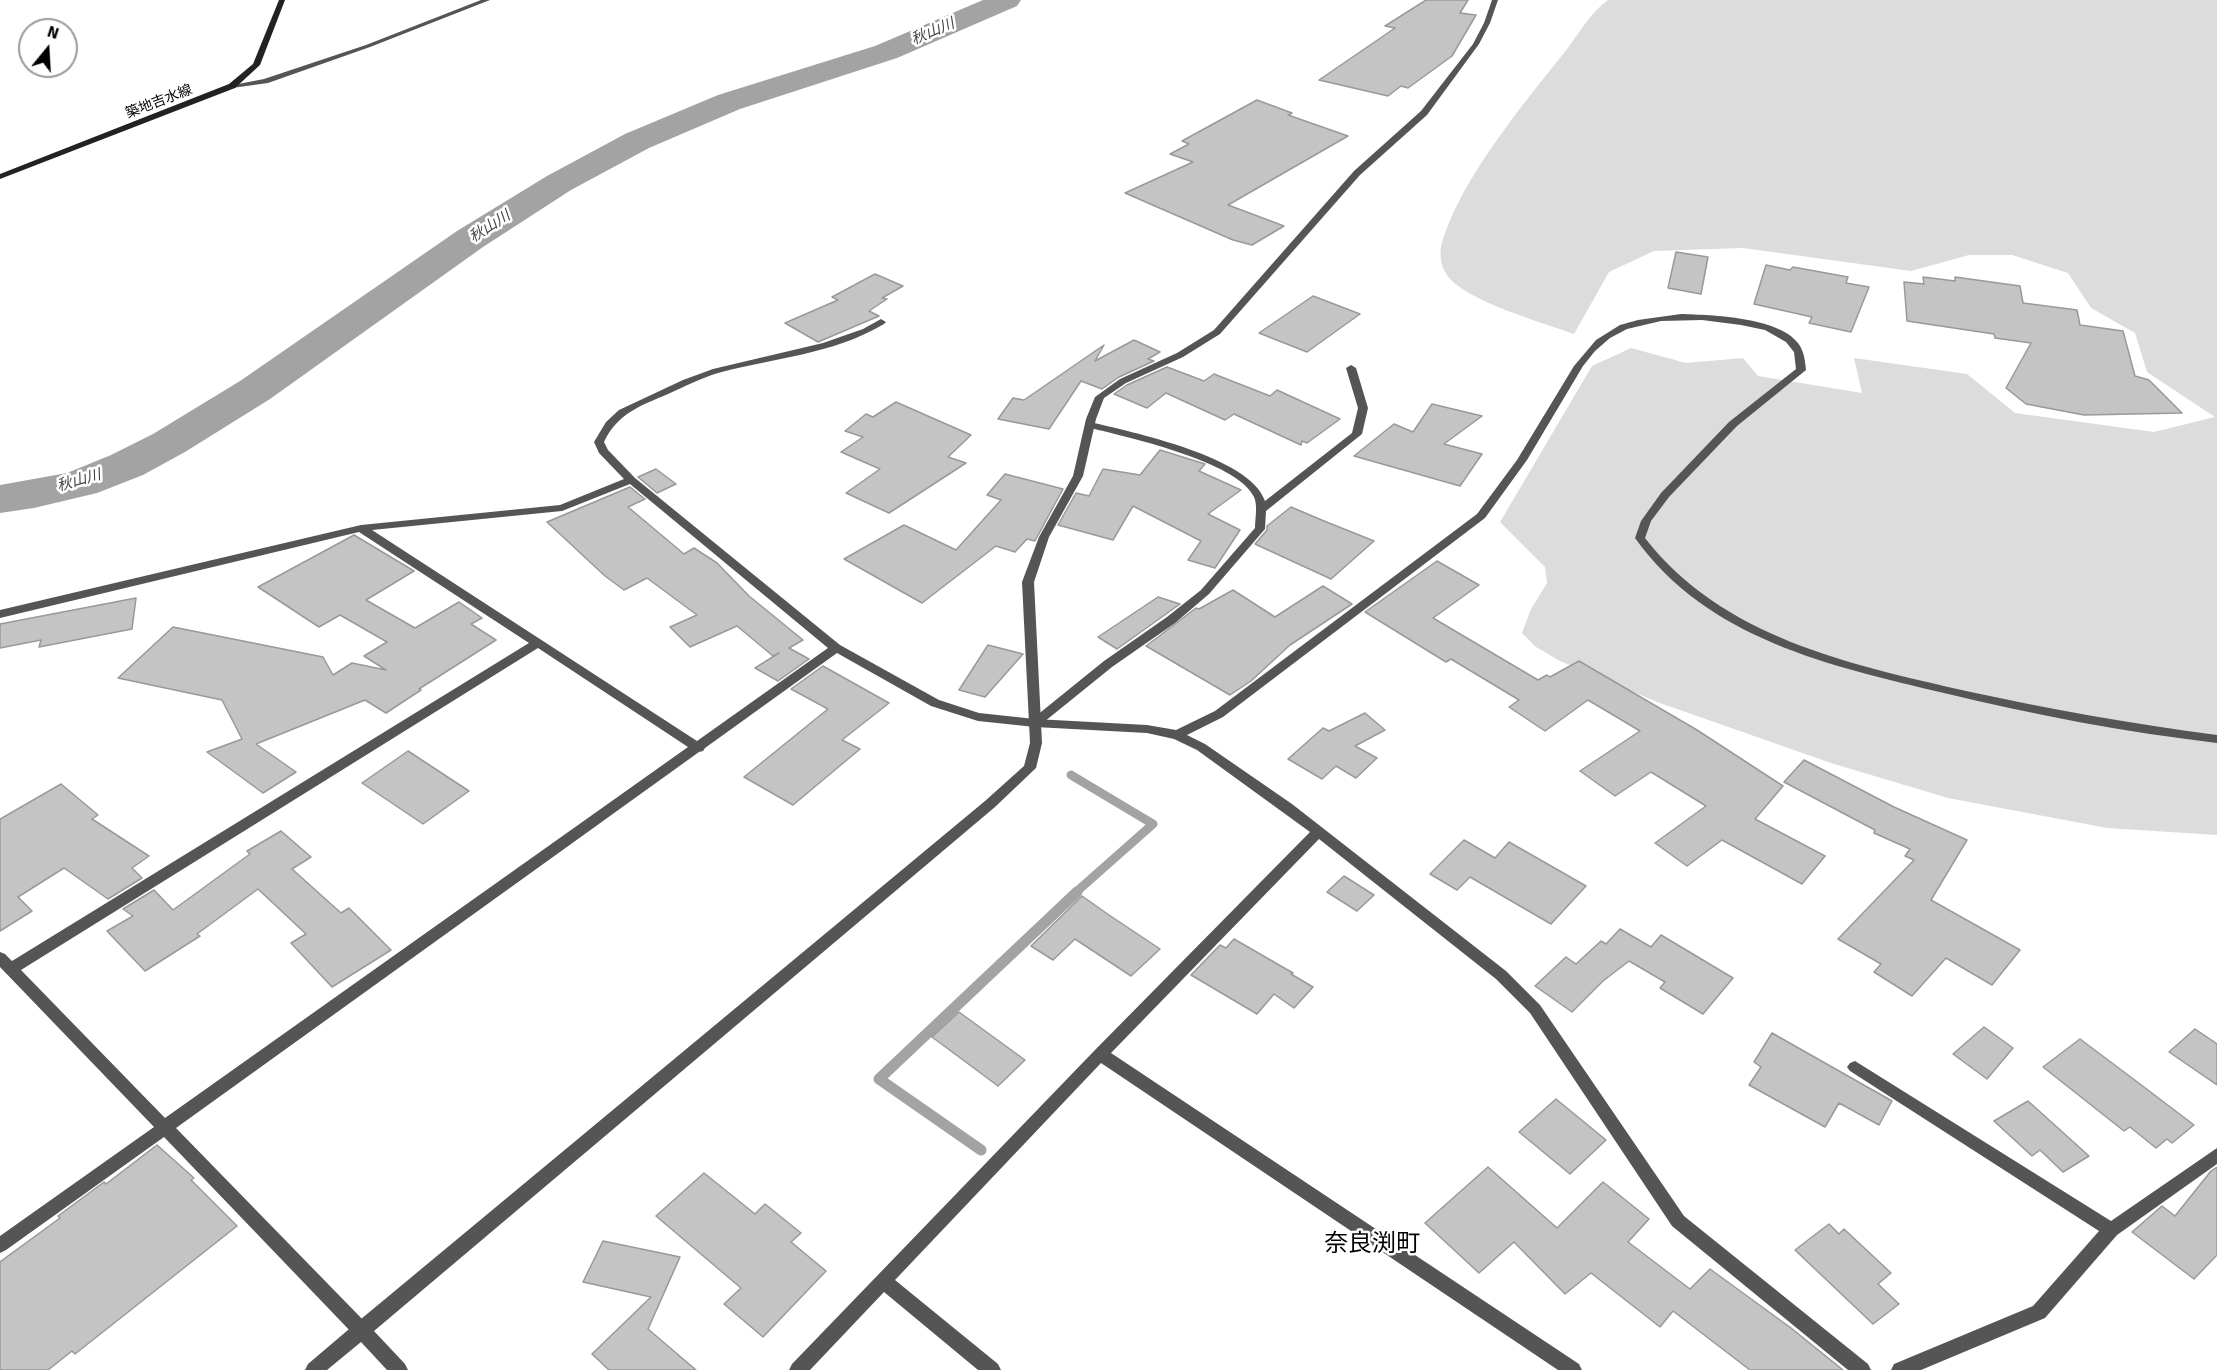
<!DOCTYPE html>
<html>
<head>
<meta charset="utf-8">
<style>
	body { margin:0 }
	#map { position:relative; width:2217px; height:1370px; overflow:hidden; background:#fff; font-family:Signika,sans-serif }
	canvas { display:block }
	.north { position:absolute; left:18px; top:18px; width:60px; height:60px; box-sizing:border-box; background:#fff; border:2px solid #999; border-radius:50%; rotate:18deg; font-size:16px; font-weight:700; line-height:24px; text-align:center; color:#000 }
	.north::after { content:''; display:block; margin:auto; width:21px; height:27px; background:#000; clip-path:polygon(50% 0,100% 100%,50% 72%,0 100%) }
</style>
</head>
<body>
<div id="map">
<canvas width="2217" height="1370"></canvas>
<div class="north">N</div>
</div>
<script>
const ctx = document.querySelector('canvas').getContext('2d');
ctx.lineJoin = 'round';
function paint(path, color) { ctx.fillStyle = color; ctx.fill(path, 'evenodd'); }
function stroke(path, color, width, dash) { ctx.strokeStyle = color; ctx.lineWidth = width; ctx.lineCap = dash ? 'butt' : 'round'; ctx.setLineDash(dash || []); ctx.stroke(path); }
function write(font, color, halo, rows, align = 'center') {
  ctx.font = font + ' Signika,"Noto Sans JP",sans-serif'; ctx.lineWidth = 5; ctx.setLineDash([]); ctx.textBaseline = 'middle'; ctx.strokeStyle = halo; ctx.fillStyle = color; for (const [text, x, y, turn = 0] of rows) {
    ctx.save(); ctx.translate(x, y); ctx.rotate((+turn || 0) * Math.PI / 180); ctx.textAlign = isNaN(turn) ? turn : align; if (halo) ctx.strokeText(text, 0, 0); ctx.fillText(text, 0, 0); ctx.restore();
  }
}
paint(new Path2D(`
	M1608,0H2217V835L2107,828L1948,798L1831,763L1657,702L1560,661L1536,647L1522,633L1531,609L1547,583L1545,567L1500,522L1592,366L1631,348L1686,363L1743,358L1758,376L1862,393L1854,358L1967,374L2015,413L2154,432L2215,417L2147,372L2135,333L2091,308L2068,273L2012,255H1969L1911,271L1743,248L1654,251L1609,272L1574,334C1544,323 1465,301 1447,275C1439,264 1439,248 1444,236C1466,172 1525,102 1567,49C1579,33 1591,12 1608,0Z`), '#dcdcdc');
stroke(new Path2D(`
	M1071,775L1153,824L1075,893`), '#a3a3a3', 9);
stroke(new Path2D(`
	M981,1150L879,1079L1077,892`), '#a3a3a3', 11);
paint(new Path2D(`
	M983,0H1021L1017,6L897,58L740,109L649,148L571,190L483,247L270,399L185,452L143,475L97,493L34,508L0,513V485L67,473L111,455L153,434L240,381L457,231L547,176L625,134L718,95L875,46Z`), '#a3a3a3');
const building = new Path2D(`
	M1426,0H1468L1460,13L1476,15L1452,56L1408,88L1401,86L1388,96L1319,80L1395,28L1385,26Z
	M1257,100L1292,113L1288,115L1348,136L1228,205L1284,226L1252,245L1233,240L1125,193L1193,162L1170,154L1189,144L1182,141Z
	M1676,252L1708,257L1701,294L1668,288Z
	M1766,265L1790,270L1793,267L1848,277L1846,283L1869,287L1851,332L1809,323L1812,317L1754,304Z
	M875,274L903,286L882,298L887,299L869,311L879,316L818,342L785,323L838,300L832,297Z
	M1923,277L1955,281V277L2020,286L2023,303L2077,310L2080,325L2123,331L2135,376L2149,380L2182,413L2084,415L2026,404L2006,388L2031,343L1995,338L1994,334L1907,321L1904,282L1924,284Z
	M1313,296L1360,314L1307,352L1259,333Z
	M1134,340L1160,352L1148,359L1154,361L1119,377L1102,389L1081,381L1049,429L998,419L1013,398L1024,400L1104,345L1095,361Z
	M1167,367L1204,381L1214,374L1270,396L1277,390L1340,419L1307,443L1302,441L1301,445L1234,414L1225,420L1166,393L1147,408L1114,394L1127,385Z
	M896,402L971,435L948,457L966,463L889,513L846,493L880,469L841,452L863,437L845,431L866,414L873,417Z
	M1432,404L1482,416L1444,444L1482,454L1460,486L1354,456L1394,424L1413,432Z
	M1160,450L1205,464L1199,471L1241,490L1208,514L1240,530L1215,568L1188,560L1201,541L1133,506L1113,540L1058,525L1076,493L1089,496L1103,469L1140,475Z
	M656,469L676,484L657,493L638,477Z
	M1005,474L1063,489L1035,541L1027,539L1015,552L996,546L922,603L844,559L904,525L956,550L1001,500L987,495Z
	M630,487L645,499L628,507L684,554L694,548L717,563L749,596L803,640L789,648L809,659L778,681L755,668L779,653L773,656L737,626L690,647L670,627L697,615L647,578L624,590L605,576L547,522Z
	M1291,507L1324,521L1374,541L1331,579L1255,544L1267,530V526Z
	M354,535L414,571L366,600L415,628L459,602L482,618L471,624L496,640L419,689L421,690L386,713L365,700L256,744L296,772L263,793L207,752L242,739L222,700L118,678L173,627L323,657L333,675L352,663L386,670L364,656L387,642L340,615L319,627L258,587Z
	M1437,561L1479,585L1433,618L1538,680L1547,675L1550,677L1579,661L1697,730L1783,786L1755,819L1825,856L1802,884L1722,840L1687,866L1655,843L1706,806L1651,772L1615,796L1580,771L1640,731L1588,700L1545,731L1509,707L1519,700L1451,659L1446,662L1365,612Z
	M1323,586L1352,604L1290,645L1251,681L1230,695L1146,646L1196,608L1199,609L1233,590L1275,617Z
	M1158,597L1180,604L1117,649L1098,637Z
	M136,598L132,629L39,647L41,640L0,648V624Z
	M988,645L1023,654L985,697L959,690Z
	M823,666L889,703L842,740L860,749L793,805L744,777L828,709L791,689Z
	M1365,713L1385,730L1355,746L1377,758L1356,778L1336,766L1322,779L1288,759L1323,728L1329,731Z
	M408,751L469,791L423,824L362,783Z
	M1804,760L1894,807L1967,840L1931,900L2020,950L1992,985L1946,958L1912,996L1874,972L1881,964L1838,939L1914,860L1905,856L1910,849L1874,833L1875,830L1784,782Z
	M61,784L98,815L92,819L149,856L132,868L142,878L108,899L64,868L18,897L32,911L0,931V819Z
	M281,831L311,857L292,869L341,913L349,908L391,950L332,987L291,943L306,934L258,889L197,934L200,936L145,971L107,931L133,916L123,909L154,890L173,910L250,854L247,851Z
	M1464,840L1495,858L1509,842L1586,886L1551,924L1470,877L1457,890L1430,874Z
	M1344,876L1374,895L1357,911L1327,892Z
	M1082,896L1109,915L1160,949L1131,976L1075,939L1053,960L1031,946Z
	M1620,929L1651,947L1661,935L1733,978L1703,1014L1660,988L1665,982L1629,961L1603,981L1572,1012L1535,986L1566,957L1576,964L1601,941L1606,944Z
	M1234,939L1293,973L1291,974L1313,987L1294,1008L1274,994L1257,1014L1191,975L1220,945L1226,948Z
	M959,1012L1025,1060L998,1086L932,1037Z
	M1984,1027L2013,1048L1987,1079L1953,1054Z
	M2195,1029L2217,1044V1085L2169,1052Z
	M1772,1033L1892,1101L1879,1125L1839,1103L1825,1127L1749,1085L1761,1067L1754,1062Z
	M2080,1039L2136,1081L2194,1125L2172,1143L2167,1139L2156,1148L2130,1127L2124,1131L2043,1067Z
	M1556,1099L1606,1140L1570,1174L1519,1132Z
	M2028,1101L2089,1156L2063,1172L2040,1150L2032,1156L1994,1121Z
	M157,1145L194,1178L191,1180L237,1226L75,1354L72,1351L48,1370H0V1262L60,1218L58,1216L104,1182L106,1184Z
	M1488,1167L1557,1228L1603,1182L1649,1219L1628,1242L1690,1289L1710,1269L1791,1328L1843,1370H1750L1673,1311L1660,1327L1591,1273L1565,1294L1514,1242L1479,1273L1425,1223Z
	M2217,1167V1255L2194,1279L2132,1232L2162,1206L2175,1216L2211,1171Z
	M704,1173L755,1214L765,1204L801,1233L791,1242L826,1271L763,1337L724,1304L741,1288L656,1216Z
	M1829,1224L1839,1234L1844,1229L1891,1273L1878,1284L1899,1304L1873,1324L1795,1250Z
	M603,1241L680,1257L648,1329L696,1370H609L592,1354L651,1297L583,1282Z`);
paint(building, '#c4c4c4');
stroke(building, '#999', 1.5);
paint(new Path2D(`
	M1351,365L1356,368L1368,408L1362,434L1266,511L1265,529L1209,594L1175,623L1112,667L1039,726H1031L1029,723L1031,720L1104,661L1167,617L1201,590L1255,528C1255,519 1258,506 1254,497C1238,461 1123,436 1086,427V423L1090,422C1132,432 1251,457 1265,501L1352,433L1358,408L1346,368Z
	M1855,1061L2111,1221L2217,1148V1164L2117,1235L2045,1318L1921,1370H1891L1894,1364L2033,1306L2099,1231L1850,1071L1847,1067L1850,1063Z`), '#555');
paint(new Path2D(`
	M481,0H490L370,47L268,83L232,88L228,86L264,79L366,45Z
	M1681,314C1712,315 1778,317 1798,343C1804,351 1805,360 1806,370L1737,426L1669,497L1651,521L1645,538C1723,638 1849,664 1966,691C2049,709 2133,724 2217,735V743C2125,732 2034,715 1944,693C1830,666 1707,639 1635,538L1641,521L1661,493L1729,422L1796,369L1794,352L1786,342L1765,330L1741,325L1702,320L1661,321L1627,329L1610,338L1595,351L1583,366L1527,460L1485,518L1223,717L1187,735L1205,744L1292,804L1506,971L1540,1005L1684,1216L1868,1364L1871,1370H1848L1672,1226L1530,1013L1496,979L1319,839L1111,1053L1579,1364L1582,1370H1558L1101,1063L895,1280L998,1364L1001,1370H978L884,1292L810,1370H789L792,1364L1095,1050L1310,832L1197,750L1174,739L1147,733L1035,727L978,721L931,706L837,653L705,748L703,751L699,752L176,1128L367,1324L370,1330L367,1336L361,1338L355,1336L164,1137L6,1250L0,1253V1236L154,1127L0,967V952L5,954L12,961L529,643L359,532L0,618V610L361,525L560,505L624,479L599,453L594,442L606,422L619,410L683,380L713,369L823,343L863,329L881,319L886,322L884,324C834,354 774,358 718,373C701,378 684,387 668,394C640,406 618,413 604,442L608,450L635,478L840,645L939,700L979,713L1035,719L1147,725L1176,730L1215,711L1477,514L1517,460L1574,366L1596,340L1620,325L1638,320ZM630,484L828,648L697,741L372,530L562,511ZM538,648L688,747L165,1118L21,970Z`), '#555');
paint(new Path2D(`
	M1492,0H1498L1490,23L1479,44L1427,115L1360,175L1220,334L1183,357L1126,383L1104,398L1096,419L1083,476L1049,537L1034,582L1042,743L1036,768L995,807L374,1331L405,1364L408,1370H387L361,1342L327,1370H305L308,1364L355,1324L985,801L1024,766L1030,743L1022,582L1039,537L1073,476L1086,419L1095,397L1120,379L1177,353L1214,330L1354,171L1421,111L1473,44L1484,23Z`), '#555');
paint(new Path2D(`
	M279,0H285L260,65L235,88L0,179V174L229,84L253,64Z`), '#222');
write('14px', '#000', '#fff', [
	["築地吉水線",159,102,-21]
]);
write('italic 15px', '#444', '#fff', [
	["秋山川",933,32,-23],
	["秋山川",490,227,-33],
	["秋山川",79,481,-16]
]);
write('24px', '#000', '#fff', [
	["奈良渕町",1372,1245]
]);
</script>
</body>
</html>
